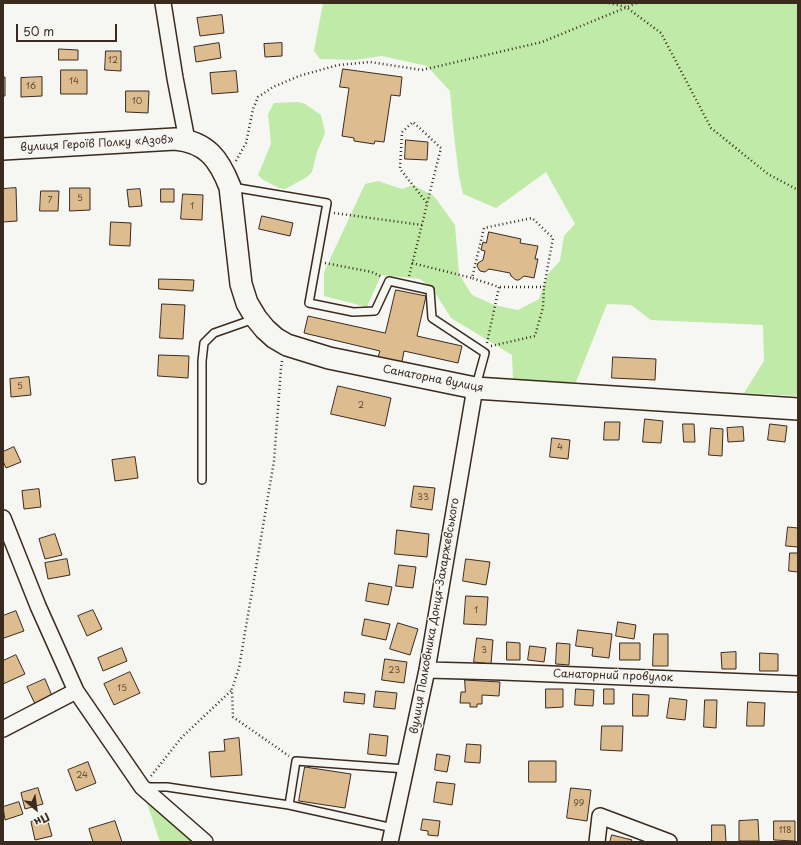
<!DOCTYPE html>
<html>
<head>
<meta charset="utf-8">
<style>
	body { margin:0 }
	#map { position:relative; width:801px; height:845px; overflow:hidden; background:#f6f6f2; font-family:"Playpen Sans",sans-serif }
	canvas { display:block }
	.frame { position:absolute; inset:0; border:4px solid #3b2a1e; pointer-events:none }
	.north { position:absolute; left:16px; top:789px; width:40px; height:40px; -webkit-text-stroke:3px #f6f6f2; paint-order:stroke; rotate:151deg; font-size:11px; font-weight:700; line-height:16px; text-align:center; color:#3b2a1e }
	.north::after { content:''; display:block; margin:auto; width:14px; height:18px; background:#3b2a1e; clip-path:polygon(50% 0,100% 100%,50% 72%,0 100%) }
	.scale { position:absolute; left:16px; top:24px; width:101px; height:18px; box-sizing:border-box; border:2px solid #3b2a1e; border-top:0; padding-left:5px; font-size:12px; line-height:14px; white-space:nowrap; color:#3b2a1e; -webkit-text-stroke:3px #f6f6f2; paint-order:stroke }
</style>
</head>
<body>
<div id="map">
<canvas width="801" height="845"></canvas>
<div class="frame"></div>
<div class="north">Пн</div>
<div class="scale">50 m</div>
</div>
<script>
const ctx = document.querySelector('canvas').getContext('2d');
ctx.lineJoin = 'round';
function paint(path, color) { ctx.fillStyle = color; ctx.fill(path, 'evenodd'); }
function stroke(path, color, width, dash) { ctx.strokeStyle = color; ctx.lineWidth = width; ctx.lineCap = dash ? 'butt' : 'round'; ctx.setLineDash(dash || []); ctx.stroke(path); }
function write(font, color, halo, rows, align = 'center') {
  ctx.font = font + ' "Playpen Sans",sans-serif'; ctx.lineWidth = 3; ctx.setLineDash([]); ctx.textBaseline = 'middle'; ctx.strokeStyle = halo; ctx.fillStyle = color; for (const [text, x, y, turn = 0] of rows) {
    ctx.save(); ctx.translate(x, y); ctx.rotate((+turn || 0) * Math.PI / 180); ctx.textAlign = isNaN(turn) ? turn : align; if (halo) ctx.strokeText(text, 0, 0); ctx.fillText(text, 0, 0); ctx.restore();
  }
}
paint(new Path2D(`
	M323,3H798V396L744,393L764,361L763,325L651,320L631,305L607,304L576,382L537,384L513,379L512,355L451,318L432,288L420,279L381,275L367,307L324,296V272L365,184L378,181L402,189L413,185L434,196L455,225L459,274L472,295L494,305L518,310L539,299L548,274L560,261L564,236L575,224L546,172L496,208L463,194L459,176L454,136L450,91L427,66L382,56L355,60L320,59L314,51Z
	M298,102L305,104L321,115L325,133L317,152L312,172L307,177L285,189L279,188L262,179L258,175L271,144L268,114L274,103Z
	M144,794L198,842H160Z`), '#bfeaa7');
const building = new Path2D(`
	M222,15L224,33L200,36L197,18Z
	M219,43L221,58L196,62L194,47Z
	M282,43V56L265,57L264,44Z
	M59,49L78,50V60H59Z
	M106,51H121V71L105,70Z
	M343,69L402,77L400,96L391,95L384,142L375,141L374,144L354,141V138L342,136L349,88L340,87Z
	M61,70H87V94H61Z
	M236,71L238,92L212,94L210,73Z
	M3,77H5V96H3Z
	M42,77V96L21,97V78Z
	M126,91H149L148,113L126,112Z
	M406,140L428,142L427,160L405,159Z
	M16,188L17,221L3,222V189Z
	M70,188H90V210L70,211Z
	M140,189L142,206L129,207L127,190Z
	M161,189H174V202H161Z
	M41,191H59L58,211H40Z
	M183,194L203,195L202,220L181,219Z
	M262,216L293,223L290,236L259,229Z
	M111,222L131,223L130,246L110,245Z
	M489,232L521,239L520,243L538,246L535,259H538L534,278L524,276L519,280H516L511,276L510,273L489,269L485,272L480,271L477,266L478,263L483,260L485,251L481,250L483,242L486,243Z
	M159,279L194,280L193,291L159,289Z
	M396,290L426,296L417,336L462,346L458,363L404,351L402,362L378,357L380,351L304,333L308,316L385,333Z
	M162,304L185,305L183,339L160,338Z
	M159,355L189,356L188,378L158,376Z
	M613,357L656,359L655,380L612,378Z
	M29,377L31,395L11,397L10,379Z
	M338,386L391,398L385,426L331,414Z
	M645,419L663,421L661,443L643,442Z
	M605,422H620L619,440H604Z
	M683,424H694L695,442H684Z
	M770,424L787,426L785,442L768,440Z
	M743,427L744,441L728,442L727,428Z
	M711,428L723,429L722,456L709,455Z
	M552,438L570,440L568,459L550,457Z
	M14,447L21,462L6,468L3,461V452Z
	M135,457L138,478L115,481L112,460Z
	M414,486L435,488L432,510L411,507Z
	M39,489L41,507L24,509L22,491Z
	M788,527L798,528V547L786,546Z
	M397,530L429,534L427,557L395,554Z
	M55,534L62,555L45,559L39,539Z
	M790,553H798V572L789,571Z
	M67,559L70,575L48,579L45,563Z
	M466,559L490,562L486,585L463,581Z
	M399,565L416,567L413,588L396,586Z
	M369,583L392,587L388,605L366,601Z
	M466,596L488,597L486,625L464,624Z
	M93,610L102,629L87,636L78,616Z
	M16,611L24,631L4,638L3,635V616Z
	M365,619L390,624L386,640L362,635Z
	M618,622L636,625L634,639L616,636Z
	M398,623L418,629L410,655L390,649Z
	M578,630L612,634L609,658L592,656L593,648L576,646Z
	M654,634H668V666H653Z
	M477,638L493,640L491,664L474,662Z
	M507,642L520,643V660H507Z
	M557,643L570,644L569,665L556,664Z
	M620,643H640V660H620Z
	M530,646L546,648L544,662L528,660Z
	M122,648L127,661L103,671L98,658Z
	M736,652V669H722L721,653Z
	M760,653L778,654V671H760Z
	M16,655L25,674L3,684V661Z
	M385,659L407,662L404,683L382,680Z
	M130,672L140,693L114,705L104,684Z
	M45,679L53,698L36,706L27,687Z
	M465,680L500,682L499,696L482,695V704H477V707H470V703H460L461,692H465Z
	M546,689H563V707L546,708Z
	M576,689L594,690L593,706L575,705Z
	M604,689H614V704H604Z
	M376,691L397,693L395,709L374,707Z
	M345,692L365,694L364,704L344,702Z
	M633,694L649,695L648,716H633Z
	M670,698L687,700L685,720L667,718Z
	M705,700H717L716,728L704,727Z
	M748,702L765,703L764,726H747Z
	M602,726H623L622,751L601,750Z
	M370,734L388,736L386,756L368,754Z
	M239,738L242,775L211,777L209,752L225,751L224,740Z
	M467,744L481,745L480,763L465,762Z
	M437,754L450,756L447,772L435,770Z
	M529,761H556V782H529Z
	M88,762L96,783L76,791L68,770Z
	M305,767L351,774L345,808L299,801Z
	M437,782L455,784L452,805L434,802Z
	M38,788L43,804L25,809L21,793Z
	M571,788L591,790L587,821L567,818Z
	M19,802L23,814L5,820L3,807Z
	M47,818L52,836L35,840L31,822Z
	M423,819L440,821L438,836L428,835V831L421,830Z
	M758,820L759,841H739V821Z
	M115,821L122,842H93L89,829Z
	M774,821H795V841L774,840Z
	M712,825H725L726,842H712Z
	M612,835L632,840L631,842H610Z`);
paint(building, '#ddbd90');
stroke(building, '#3b2a1e', 1);
const lane = new Path2D(`
	M232,187L327,203L309,303L353,312L375,311L389,281L430,290L432,318L485,353L476,386
	M202,480V361L204,343L214,333L254,319
	M145,787H167L289,805
	M393,828L289,805L296,761L406,769`);
const street = new Path2D(`
	M163,3L175,78L187,140
	M3,518L38,606L76,691L142,787L205,842
	M427,670L502,672L798,684
	M3,729L76,691
	M390,842L427,670L475,388
	M597,842L600,816L669,842`);
const secondary = new Path2D(`
	M3,149L175,139C207,142 219,159 230,187L241,284L247,303L256,318L265,329L275,338L287,345L329,358L475,388L798,409`);
stroke(lane, '#3b2a1e', 10);
stroke(street, '#3b2a1e', 18);
stroke(secondary, '#3b2a1e', 24);
stroke(new Path2D(`
	M609,3L626,7L661,33L711,128L768,174L798,190
	M236,161L246,143L253,109L258,97L273,87L299,76L338,65L370,62L422,70L542,42L637,3
	M334,213L422,225
	M325,263L372,272L382,277
	M412,263L472,278
	M409,276C420,234 430,191 441,148L413,122L402,132L400,169L427,203
	M487,343L499,287L472,278L484,228L532,218L553,238L544,287H499
	M491,346L535,336L543,307L544,287
	M282,361L281,368L274,461L239,668L232,689L233,717L289,756
	M151,776L182,737L232,690`), '#3b2a1e', 2.5, [1, 3]);
stroke(lane, '#f6f6f2', 7);
stroke(street, '#f6f6f2', 15);
stroke(secondary, '#f6f6f2', 21);
write('9px', '#644f3a', null, [
	["12",113,61],
	["14",74,82],
	["16",31,87],
	["10",137,102],
	["5",80,199],
	["7",50,201],
	["1",192,207],
	["5",20,387],
	["2",361,406],
	["4",560,448],
	["33",423,498],
	["1",476,611],
	["3",484,651],
	["23",394,671],
	["15",122,689],
	["24",82,776],
	["99",579,804],
	["118",785,831]
]);
write('11px', '#3b2a1e', '#f6f6f2', [
	["вулиця Героїв Полку «Азов»",97,144,-3],
	["Санаторна вулиця",433,379,11],
	["вулиця Полковника Донця-Захаржевського",435,616,-80],
	["Санаторний провулок",613,676,2]
]);
</script>
</body>
</html>
